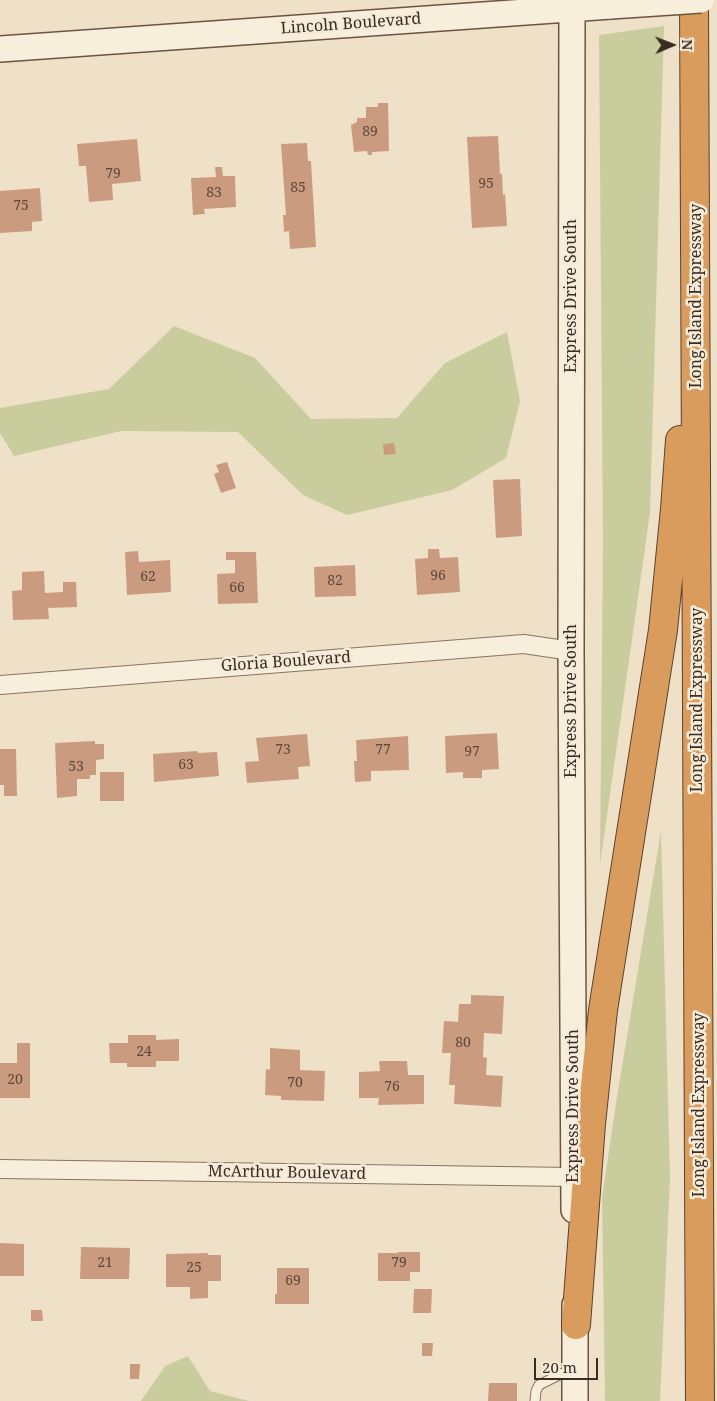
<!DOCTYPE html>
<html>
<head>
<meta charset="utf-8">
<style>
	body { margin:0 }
	#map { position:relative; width:717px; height:1401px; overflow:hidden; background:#eee1c8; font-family:"Noto Serif",serif }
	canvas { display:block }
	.north { position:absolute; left:647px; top:20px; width:50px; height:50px; -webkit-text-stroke:4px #f5ebd8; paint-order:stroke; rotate:89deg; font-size:14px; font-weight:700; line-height:20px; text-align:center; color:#3a2c21 }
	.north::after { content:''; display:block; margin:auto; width:18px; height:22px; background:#3a2c21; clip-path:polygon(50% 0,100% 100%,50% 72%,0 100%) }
	.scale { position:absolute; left:534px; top:1358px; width:64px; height:22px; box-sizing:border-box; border:2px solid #3a2c21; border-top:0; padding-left:6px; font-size:15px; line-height:18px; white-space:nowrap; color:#3a2c21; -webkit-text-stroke:4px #f5ebd8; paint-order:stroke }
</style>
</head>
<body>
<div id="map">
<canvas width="717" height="1401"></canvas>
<div class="north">N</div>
<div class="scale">20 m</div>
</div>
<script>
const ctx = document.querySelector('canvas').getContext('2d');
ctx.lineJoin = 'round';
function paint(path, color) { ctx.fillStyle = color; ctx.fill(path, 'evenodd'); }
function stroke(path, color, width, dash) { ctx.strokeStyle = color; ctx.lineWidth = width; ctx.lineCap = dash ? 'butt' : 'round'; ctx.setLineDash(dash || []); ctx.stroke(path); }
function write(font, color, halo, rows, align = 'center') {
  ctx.font = font + ' "Noto Serif",serif'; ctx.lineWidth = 5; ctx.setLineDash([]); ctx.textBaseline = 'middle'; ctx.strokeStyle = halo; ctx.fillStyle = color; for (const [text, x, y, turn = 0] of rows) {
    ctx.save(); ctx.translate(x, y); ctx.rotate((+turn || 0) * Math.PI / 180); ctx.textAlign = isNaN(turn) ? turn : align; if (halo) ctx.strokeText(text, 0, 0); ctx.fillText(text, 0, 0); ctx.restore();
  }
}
paint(new Path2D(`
	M664,26L650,513L600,864L603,543L599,35Z
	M174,326L255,358L311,419L397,418L445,363L507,332L520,401L506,458L452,490L347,515L303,495L238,432L121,431L14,456L0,433V408L109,389Z
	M661,831L670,1178L660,1401H605L602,1198L616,1103Z
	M188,1356L210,1391L249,1401H141L165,1366Z`), '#c9cc9c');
paint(new Path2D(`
	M378,103H388L389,151L372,152V155H368L367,151L354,152L351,125L357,122V118H366V107H378Z
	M498,136L500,174H502L503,195L505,194L507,226L472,228L467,137Z
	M137,139L141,181L112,184L113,200L89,202L86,166H79L77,144Z
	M307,143L308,161H311L316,247L290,249L289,231L284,232L283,215H286L281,144Z
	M215,167H222L223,176H235L236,207L204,209L205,214L193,215L191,178L216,177Z
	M40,188L42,221L32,222V231L0,233V191Z
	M394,443L396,454L384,455L383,444Z
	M227,462L236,488L221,493L214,474L219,472L216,465Z
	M520,479L522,536L496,538L493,480Z
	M428,549H439L440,558L458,557L460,592L417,595L415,559L428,558Z
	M138,551L139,562L170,560L171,592L127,595L125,552Z
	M226,552H256L258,603L218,604L217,574L235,573V560H226Z
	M355,565L356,596L315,597L314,567Z
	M44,571L45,593L63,592V582H76L77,607L48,608L49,619L13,620L12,591L22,590V572Z
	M497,733L499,769L482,770V778H463V772L446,773L445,736Z
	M307,734L310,766L298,767L299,779L247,783L245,762L259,761L256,738Z
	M408,736L409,770L371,771V781L355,782L354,761H357L356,740Z
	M95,741V744H104V759L96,760V775H90V779H77V796L57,798L55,743Z
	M0,749H16L17,796H4V785H0Z
	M197,751L198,753L217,752L219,776L154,782L153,754Z
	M100,772H124V801H100Z
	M471,995L504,996L502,1034L484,1033L483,1057L487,1058L486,1075L503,1076L501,1107L454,1104L455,1085H449L451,1053H442L444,1021L458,1022L459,1004H471Z
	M128,1035H156V1040L179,1039V1061H156V1067H127V1063H110L109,1043H128Z
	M17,1043H30V1098H0V1063H17Z
	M270,1048L300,1050V1070L325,1071L324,1101L281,1100V1096L265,1095L266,1069L270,1070Z
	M379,1061H407L408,1075H424V1104L378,1105L379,1098H359V1072L380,1071Z
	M0,1243L24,1244V1276H0Z
	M81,1247L130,1248L129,1279H80Z
	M398,1252H420V1272H410V1281H378V1253H398Z
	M208,1253V1255H221V1281H208V1298L190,1299V1287H166V1254Z
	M277,1268H309V1304H275V1294H277Z
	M414,1289H432L431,1313H413Z
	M31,1310H42L43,1321H31Z
	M422,1343H433L432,1356H422Z
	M130,1364H140L139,1379H130Z
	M489,1383H517V1401H488Z`), '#cb9b80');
const lane = new Path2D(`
	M535,1401L536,1391L539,1385L573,1368`);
const street = new Path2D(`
	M0,685L524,644L571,651
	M0,1169L573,1177`);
const secondary = new Path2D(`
	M572,0L571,651L574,1210
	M0,49L611,6
	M575,1401V1305`);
const highway = new Path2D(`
	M694,0L700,1401
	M576,1325L591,1124L603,1010L663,630L675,509L680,440`);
stroke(lane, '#8a735e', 11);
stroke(street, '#8a735e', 20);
stroke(secondary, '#6c5441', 28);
stroke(highway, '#584131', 30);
stroke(lane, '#f8eedc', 9);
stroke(street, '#f8eedc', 18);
stroke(secondary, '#f8eedc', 25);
stroke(highway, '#d99c5d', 28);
const secondaryBridge = new Path2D(`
	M611,6L701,0`);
stroke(secondaryBridge, '#6c5441', 28, []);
stroke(secondaryBridge, '#f8eedc', 25);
write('14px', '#5e4839', null, [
	["89",370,132],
	["79",113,174],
	["95",486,184],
	["85",298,188],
	["83",214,193],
	["75",21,206],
	["96",438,576],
	["62",148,577],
	["82",335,581],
	["66",237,588],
	["73",283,750],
	["77",383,750],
	["97",472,752],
	["63",186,765],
	["53",76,767],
	["80",463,1043],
	["24",144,1052],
	["20",15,1080],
	["70",295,1083],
	["76",392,1087],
	["21",105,1263],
	["79",399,1263],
	["25",194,1268],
	["69",293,1281]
]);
write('16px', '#3a2c21', '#f5ebd8', [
	["Lincoln Boulevard",351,24,-4],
	["Express Drive South",571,296,-90],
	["Long Island Expressway",696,296,-90],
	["Gloria Boulevard",286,662,-4],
	["Long Island Expressway",697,700,-90],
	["Express Drive South",571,701,-90],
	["Long Island Expressway",699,1105,-90],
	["Express Drive South",573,1106,-90],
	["McArthur Boulevard",287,1173,1]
]);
</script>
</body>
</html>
